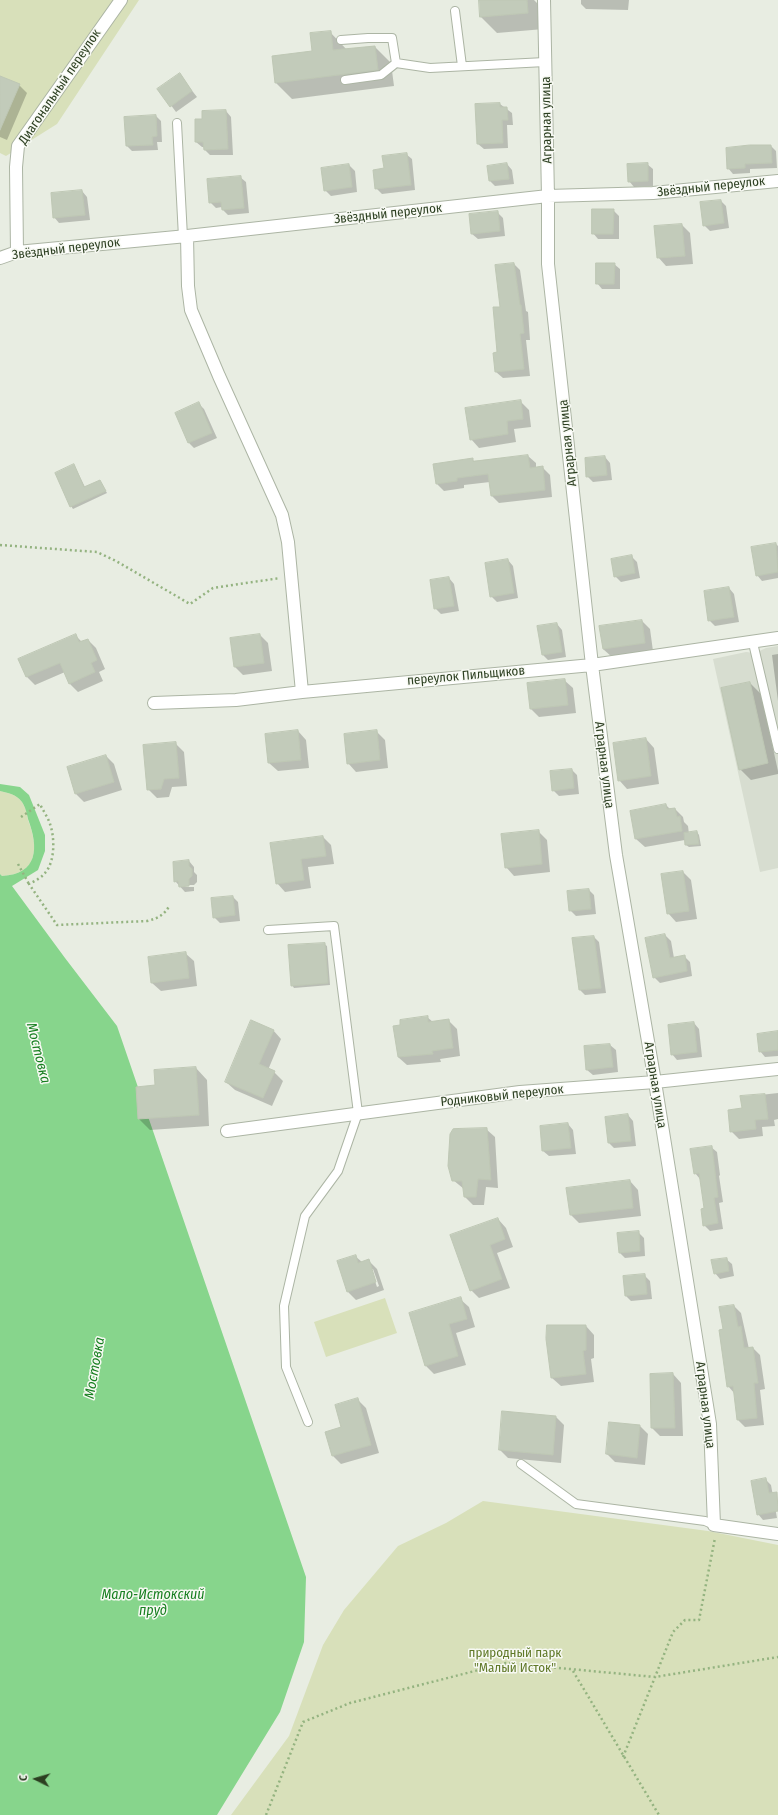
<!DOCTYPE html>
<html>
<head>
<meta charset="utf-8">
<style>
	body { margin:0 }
	#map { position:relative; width:778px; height:1815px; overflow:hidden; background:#e8ede2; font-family:"Fira Sans Condensed",sans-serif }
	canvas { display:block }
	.north { position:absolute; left:16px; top:1759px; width:40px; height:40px; -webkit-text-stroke:3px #f7f9f3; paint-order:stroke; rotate:275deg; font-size:11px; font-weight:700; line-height:16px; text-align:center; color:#2c3f21 }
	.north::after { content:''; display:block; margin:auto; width:14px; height:18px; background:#2c3f21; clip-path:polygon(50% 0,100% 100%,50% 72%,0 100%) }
</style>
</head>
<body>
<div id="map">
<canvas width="778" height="1815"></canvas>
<div class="north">С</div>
</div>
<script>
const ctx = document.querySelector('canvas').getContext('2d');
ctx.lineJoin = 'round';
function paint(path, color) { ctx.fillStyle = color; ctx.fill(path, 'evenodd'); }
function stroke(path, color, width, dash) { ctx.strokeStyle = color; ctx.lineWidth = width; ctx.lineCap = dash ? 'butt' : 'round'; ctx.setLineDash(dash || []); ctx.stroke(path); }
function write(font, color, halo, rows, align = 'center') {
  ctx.font = font + ' "Fira Sans Condensed",sans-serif'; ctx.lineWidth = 3; ctx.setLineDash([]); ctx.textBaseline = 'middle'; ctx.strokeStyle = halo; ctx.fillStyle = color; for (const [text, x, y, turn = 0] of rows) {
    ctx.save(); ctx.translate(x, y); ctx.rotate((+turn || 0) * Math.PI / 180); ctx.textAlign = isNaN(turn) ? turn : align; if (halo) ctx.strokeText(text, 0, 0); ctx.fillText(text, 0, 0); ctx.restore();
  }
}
paint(new Path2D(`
	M778,646V868L760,872L713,659L746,652L755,653L766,648Z`), '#d7ddd0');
paint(new Path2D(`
	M0,0H139L57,124L6,156L0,153Z
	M0,791C8,793 16,794 22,802C25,806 27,814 28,820C39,848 38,874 2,876L0,874Z
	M385,1298L397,1333L326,1357L314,1322Z
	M483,1501L708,1531L778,1545V1815H231L289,1736L323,1645L344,1610L398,1546L446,1523Z`), '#d8e0ba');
paint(new Path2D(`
	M0,784L20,787L29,795L45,835V851L38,870L12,886L65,958L117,1026L306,1577L304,1642L280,1712L217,1815H0V874L2,876C38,874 39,848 28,819C27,814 25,806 22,802C16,794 8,793 0,791Z`), '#87d58c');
paint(new Path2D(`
	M480,0H534L543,9L544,29L497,33L481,17Z
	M581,0H629L628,10L586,9L581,4Z
	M330,32L347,50L375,47L391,63L394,86L292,99L276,83L313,52Z
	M179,74L197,97L176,112L159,89Z
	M0,77L19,85L27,93L7,140L0,137Z
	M500,104L512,113L513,125H507L508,148L484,149L478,144Z
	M226,111L231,117L233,155H210L205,150V147H202L196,142L203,120Z
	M156,116L161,121L162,142H157L158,150L132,151L127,146L125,118Z
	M771,146L776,151L777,168L750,169V173L733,174L728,168Z
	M406,154L412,159L415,190L382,194L376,188L385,169Z
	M507,164L512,170L514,184L495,186L490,181L488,167Z
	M647,164L653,169V186L634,187L629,181Z
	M349,165L355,171L357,192L331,196L325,190Z
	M240,177L246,182L249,213L228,215L223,210L222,207L216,208L210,202Z
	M82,191L87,197L90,220L59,223L54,217Z
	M721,201L726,206L729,228L710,231L704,225Z
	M613,210L619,216V239H598L593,233Z
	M497,212L503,218L505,236L478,239L472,234Z
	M682,225L690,233L693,264L666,266L658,257Z
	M514,264L520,270L526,311L528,312L530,340H526L530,376L503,378L496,372L501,308Z
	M614,264L620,269V289H602L597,283Z
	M520,401L529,410L531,427L514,429L516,442L479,448L471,439Z
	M199,404L204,409L217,438L194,448L189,443L176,414Z
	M528,456L536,463V468L542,467L550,475L552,497L499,503L492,496L490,482L464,485V488L444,491L437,484L472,459L475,462Z
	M605,457L610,463L612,480L593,482L587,476Z
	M74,465L85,487L100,481L107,493L73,509L71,506Z
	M776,544L778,546V578L762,581L757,575Z
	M631,556L637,562L640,578L621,582L615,576Z
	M508,560L513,566L518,598L497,602L491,596Z
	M449,578L454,584L459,611L441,614L435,608Z
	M729,588L734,594L739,622L715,626L709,620Z
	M642,621L650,629L653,651L612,657L603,649L600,627Z
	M557,624L562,630L566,657L548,660L543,655Z
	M75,635L82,642L88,640L96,648L105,669L99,672L103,681L78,692L69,683L65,672L35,685L27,677L19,659Z
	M260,635L268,643L272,671L243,675L235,667L231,638Z
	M778,654V701L772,655Z
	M564,680L573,688L576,713L539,717L531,709Z
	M750,683L761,694L778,771V774L751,780L740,769Z
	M298,731L306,740L309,768L278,771L269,763Z
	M376,731L385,740L388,768L356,772L348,763Z
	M646,739L654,748L659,784L627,789L619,780Z
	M175,743L184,752L187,786L172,787L169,797L157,798L148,789Z
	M106,756L114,764L122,790L84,802L76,794L68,768Z
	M572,770L577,775L579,794L559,796L553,790Z
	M666,805L671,810L675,809L683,817L684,822L688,826L689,834L697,832L699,835L701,846L689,847L686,845L685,840L645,847L636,839L631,811Z
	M538,831L547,840L550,872L514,876L506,867Z
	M323,837L331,845L334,864L308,867L311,888L285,892L277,883Z
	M189,861L194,867V872L197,875V882L194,885H181L183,887H194V891L185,892L175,881Z
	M683,872L691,880L697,919L676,922L668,913Z
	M589,890L594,895L596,914L576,916L570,910Z
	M233,897L238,902L240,921L220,923L214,917Z
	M665,935L671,941L674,958L684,956L690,962L692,976L660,983L654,977Z
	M594,937L599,942L606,993L585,995L580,990Z
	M324,944L327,946L330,985L294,988L292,985Z
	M185,953L194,961L197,986L161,991L152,983Z
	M427,1017L433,1022L448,1020L457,1029L460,1056L440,1059L441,1062L407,1065L398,1057Z
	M694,1023L699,1029L702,1057L677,1060L672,1054Z
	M273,1030L281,1039L268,1070L274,1072L283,1081L272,1106L235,1090L226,1082Z
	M778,1033V1056L765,1057L760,1051Z
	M610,1045L616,1050L618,1072L593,1075L587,1070Z
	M196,1068L207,1080L209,1126L150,1130L139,1119L156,1086Z
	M778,1093V1119L774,1120L775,1126L762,1127L763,1136L739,1139L731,1131L743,1109L742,1097Z
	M628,1115L633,1121L636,1146L614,1148L609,1143Z
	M568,1124L573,1130L576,1154L549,1156L543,1151L541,1127Z
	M486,1129L495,1137L498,1188L486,1187L484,1205H473L465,1197L464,1189L453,1180Z
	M711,1147L717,1152L720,1175L719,1176L723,1202L719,1203L723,1229L710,1231L704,1225L706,1209L700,1179L695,1173Z
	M630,1181L638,1190L641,1216L579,1223L571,1215Z
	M498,1219L506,1228L513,1247L497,1253L510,1288L479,1298L471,1290Z
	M638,1232L644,1238L645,1256L625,1258L620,1253Z
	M355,1256L362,1262L368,1260L377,1269L384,1290L356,1300L348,1292ZM371,1269H373L379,1286L377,1287Z
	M726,1259L732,1264L734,1276L720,1279L715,1273Z
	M644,1275L650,1281L652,1299L631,1301L626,1296Z
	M460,1299L469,1307L475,1327L456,1333L466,1365L434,1374L426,1366L410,1314Z
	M734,1306L741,1313L749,1349L753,1348L760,1355L765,1389L760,1390L764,1425L745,1427L738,1420L735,1394L728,1386L724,1330Z
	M586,1326L594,1335V1358L591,1359L594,1382L561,1386L552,1378Z
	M673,1374L681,1383L683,1436H660L652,1428L651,1375Z
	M357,1399L366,1408L379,1453L341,1464L333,1456L326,1433L343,1428Z
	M556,1417L564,1425L561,1463L508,1458L500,1450Z
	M640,1426L648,1434L645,1465L615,1462L607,1454Z
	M766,1480L771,1485L777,1518L763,1520L758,1514Z`), '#0003');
const building = new Path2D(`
	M479,0H527L528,13L480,17Z
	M331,31L333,50L375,46L378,70L275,83L272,56L312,51L310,33Z
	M180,73L192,91L170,107L157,89Z
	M0,76L20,84L0,130Z
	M500,103V107H507L508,120H502L503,143L477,144L475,104Z
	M226,110L228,149L204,150L203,142H195V119H202V111Z
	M156,115L157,136L152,137L153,145L126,146L124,117Z
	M750,145H771L772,163L745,164V168L727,169L726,148Z
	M407,153L411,185L375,189L373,170L384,168L382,156Z
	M507,163L509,179L489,181L487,166Z
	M648,163V181L628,182L627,164Z
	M349,164L352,187L324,191L321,168Z
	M241,176L244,208L222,210L221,202L209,203L207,179Z
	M82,190L85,215L53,218L51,193Z
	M721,200L724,223L703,226L700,202Z
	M592,209H614L613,234H592Z
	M498,211L500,231L471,234L469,214Z
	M682,224L685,256L657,258L654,226Z
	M514,263L520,305H521L524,333L520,334L524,369L495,372L493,353L497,352L493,307H500L495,265Z
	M596,263H615L614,284H596Z
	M521,400L523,419L507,421L508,434L470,440L465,408Z
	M199,402L212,433L188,443L175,413Z
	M528,455L530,468L543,466L545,490L491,496L488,474L457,478V481L436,484L433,464L473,458V461Z
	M605,456L607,475L586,477L585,458Z
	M74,464L84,487L100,480L106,491L70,507L55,473Z
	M776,543L778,572L756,576L751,547Z
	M632,555L635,573L614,577L611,559Z
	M508,559L514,593L490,597L485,563Z
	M449,577L454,606L434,609L430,580Z
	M729,587L734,617L708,621L704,591Z
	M642,620L645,643L603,649L599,626Z
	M557,623L562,652L542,655L537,626Z
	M76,634L79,642L88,639L97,660L91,663L95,672L69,684L60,663L26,677L18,659Z
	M260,634L264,663L234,667L230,638Z
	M565,679L568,705L530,709L527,683Z
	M750,682L768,763L739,770L721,688Z
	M298,730L301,760L268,763L265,734Z
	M377,730L380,760L347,764L344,734Z
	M646,738L651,776L618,781L613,743Z
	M176,742L179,778L164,779L161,789L147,790L143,745Z
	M106,755L114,782L75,794L67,767Z
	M572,769L574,788L552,791L550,771Z
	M666,804L667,809L675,808L677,817L680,816L682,831L635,839L630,811Z
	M539,830L542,864L505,868L501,834Z
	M697,831L699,844L685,845L684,833Z
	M323,836L326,856L301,859L304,880L276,884L270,843Z
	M189,860V866L192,869V876L189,879V886L179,887L178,881L174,882L173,862Z
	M683,871L689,911L667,914L661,874Z
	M589,889L591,909L569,911L567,891Z
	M233,896L235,915L213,918L211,898Z
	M665,934L670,958L685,955L687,971L653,978L645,938Z
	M594,936L601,988L579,990L572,938Z
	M325,943L328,983L291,986L288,945Z
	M186,952L189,978L151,983L148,957Z
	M428,1016V1022L449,1019L453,1048L432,1051L433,1054L398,1057L393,1026L400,1025V1020Z
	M251,1020L274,1030L259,1064L275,1071L263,1098L225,1082Z
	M694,1022L697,1052L671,1055L668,1025Z
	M778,1031V1050L759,1052L757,1034Z
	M610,1044L613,1067L586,1070L584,1046Z
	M196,1067L199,1115L138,1119L136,1087L155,1085L154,1070Z
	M765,1094L768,1119L755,1120L756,1129L730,1132L728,1110L742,1108L740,1096Z
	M628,1114L631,1141L608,1143L605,1117Z
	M568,1123L571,1148L542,1151L540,1126Z
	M487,1128L491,1180L478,1179L476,1197H464L462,1181H452L448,1166L450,1134L453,1129Z
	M712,1146L718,1197L714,1198L718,1223L703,1226L701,1209L704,1208L699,1173L694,1174L690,1149Z
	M630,1180L633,1208L570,1215L566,1188Z
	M498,1218L505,1239L490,1245L502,1279L470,1291L450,1235Z
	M639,1231L640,1251L619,1253L617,1233Z
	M356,1255L358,1263L369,1259L376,1282L347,1292L337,1261Z
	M727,1258L729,1271L714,1274L711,1260Z
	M645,1274L647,1294L625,1296L623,1276Z
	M461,1297L467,1319L449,1324L458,1356L425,1366L409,1313Z
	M734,1305L738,1327L741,1326L744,1348L753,1347L758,1383H754L757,1418L737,1420L733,1386L727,1387L719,1330L723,1329L719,1307Z
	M547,1325H586V1350L583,1351L586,1374L551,1378L546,1339Z
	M673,1373L675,1428H651L650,1374Z
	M358,1398L371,1445L332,1456L325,1432L341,1427L335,1405Z
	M502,1411L556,1416L553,1455L499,1450Z
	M609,1422L640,1425L637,1458L606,1454Z
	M766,1478L769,1493L777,1492L778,1511L757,1515L751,1481Z`);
paint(building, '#c2cbba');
stroke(building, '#bec7b4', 1);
const service = new Path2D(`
	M455,11L462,66
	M341,40L368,38H392L396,63
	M345,80L381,75L396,63L430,68L545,62
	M177,123L183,237
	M753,643L778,749
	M268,930L334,926L358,1113L338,1171L305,1216L284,1306L286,1367L308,1422
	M521,1464L576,1504L705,1521L714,1525`);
const minor = new Path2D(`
	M544,0L548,196V264L592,665L616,855L655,1082L710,1424L714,1525L778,1534
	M187,236L188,286L191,310L219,376L282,515L288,542L302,692
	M17,252L16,167L18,146L121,0
	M0,258L17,252L187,236L548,196L653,193L778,181
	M154,703L236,700L302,692L592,665L778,638
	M227,1131L520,1092L655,1082L778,1069`);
stroke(service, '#acb5a4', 10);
stroke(minor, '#acb5a4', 14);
stroke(new Path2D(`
	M0,545L97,552L116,561L190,604L213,588L280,578
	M21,817L40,804C43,811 48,817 50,824C55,838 55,862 45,873C41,878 35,881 29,884L57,925L147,921C159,918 164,915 170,905
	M18,864L29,884
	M573,1671L659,1815
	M623,1757L673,1632L685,1620H699L715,1538
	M266,1815L303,1722L350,1703L506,1663L655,1677L778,1657`), '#94b380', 2.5, [2, 3]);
stroke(service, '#fff', 8);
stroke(minor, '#fff', 12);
write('13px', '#2c3f21', '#f7f9f3', [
	["Диагональный переулок",60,87,-56],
	["Аграрная улица",547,120,-91],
	["Звёздный переулок",711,187,-6],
	["Звёздный переулок",388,214,-6],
	["Звёздный переулок",66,249,-7],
	["Аграрная улица",568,443,-96],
	["переулок Пильщиков",466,676,-5],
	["Аграрная улица",604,765,83],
	["Аграрная улица",655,1085,81],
	["Родниковый переулок",502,1096,-6],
	["Аграрная улица",705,1405,83]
]);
write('13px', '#607928', '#f7f9f3', [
	["природный парк",515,1653],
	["\"Малый Исток\"",515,1668]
]);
write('italic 14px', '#177f20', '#f7f9f3', [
	["Мостовка",38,1053,76],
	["Мостовка",95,1368,-80],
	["Мало-Истокский",153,1595],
	["пруд",153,1611]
]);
</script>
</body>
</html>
